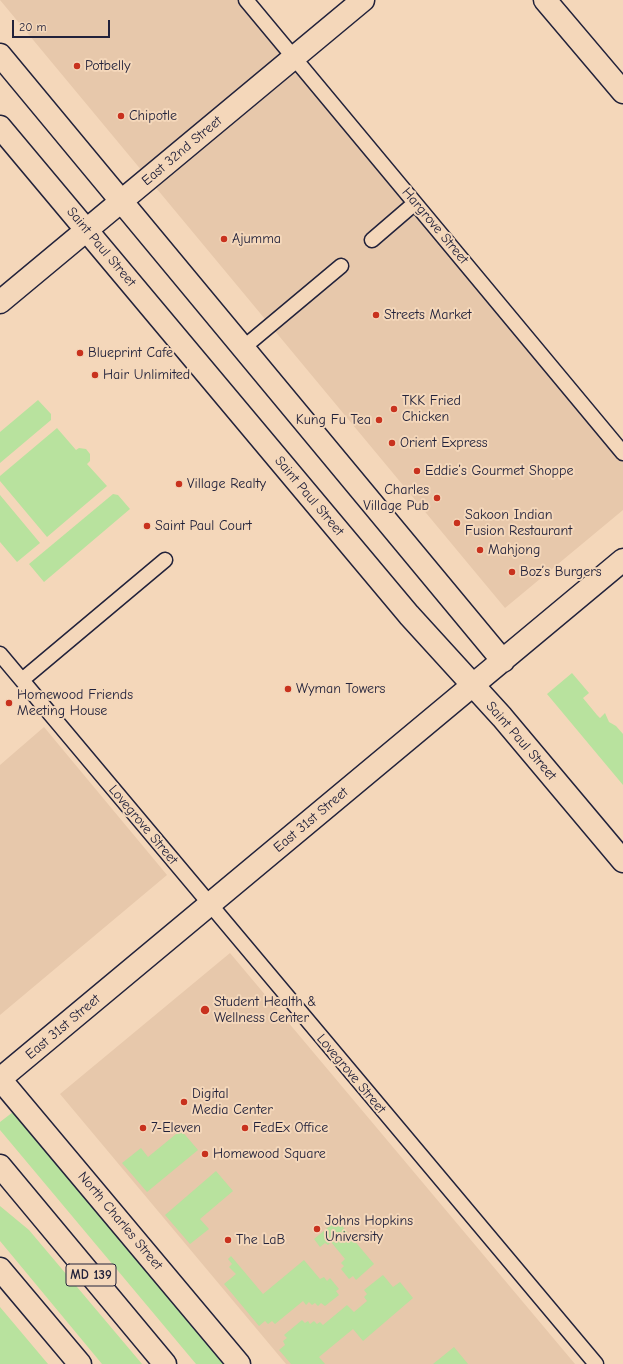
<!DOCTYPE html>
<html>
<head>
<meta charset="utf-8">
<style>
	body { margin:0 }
	#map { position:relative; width:623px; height:1364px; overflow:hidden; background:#f4d7ba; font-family:"Comic Neue",sans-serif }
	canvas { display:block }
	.scale { position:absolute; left:12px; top:20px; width:98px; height:18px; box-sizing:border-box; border:2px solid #22223b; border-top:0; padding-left:5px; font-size:12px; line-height:14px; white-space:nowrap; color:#22223b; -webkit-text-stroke:3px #f4d7ba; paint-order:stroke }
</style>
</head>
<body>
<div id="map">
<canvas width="623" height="1364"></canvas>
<div class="scale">20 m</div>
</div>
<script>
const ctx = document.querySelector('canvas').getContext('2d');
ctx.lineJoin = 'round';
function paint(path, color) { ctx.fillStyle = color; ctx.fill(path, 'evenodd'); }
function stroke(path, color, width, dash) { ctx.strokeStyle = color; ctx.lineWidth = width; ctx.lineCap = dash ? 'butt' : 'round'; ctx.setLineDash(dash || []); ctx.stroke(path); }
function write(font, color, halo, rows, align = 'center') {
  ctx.font = font + ' "Comic Neue",sans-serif'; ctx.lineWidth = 4; ctx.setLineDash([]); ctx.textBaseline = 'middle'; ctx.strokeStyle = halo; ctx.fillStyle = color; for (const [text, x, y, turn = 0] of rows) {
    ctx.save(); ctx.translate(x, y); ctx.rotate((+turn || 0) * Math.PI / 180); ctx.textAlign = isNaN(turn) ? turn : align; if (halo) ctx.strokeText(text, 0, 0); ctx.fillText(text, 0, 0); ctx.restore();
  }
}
paint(new Path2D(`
	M0,0H248L623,453V510L505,608Z
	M44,727L167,875L0,1015V765Z
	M230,953L575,1364H286L60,1094Z`), '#e7c8ab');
paint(new Path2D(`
	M38,400L51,414V420L0,463V432Z
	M57,428L76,450L79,448L86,449L90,454V461L87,464L107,486L47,537L0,481V476Z
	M113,494L118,495L130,509L44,582L29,564Z
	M0,495L40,543L17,562L0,542Z
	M572,673L589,693L583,698L597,715L600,718L605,713L609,722L616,726L623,734V785L547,694Z
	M13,1112L228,1364H196L0,1130V1122Z
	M181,1130L198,1150L147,1192L122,1163L141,1148L148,1157Z
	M216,1171L233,1191L200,1219L209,1229L190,1244L165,1215Z
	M0,1206L29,1230L142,1364H102L0,1241Z
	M337,1220L374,1264L356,1280L353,1276L349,1279L341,1269L344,1266L341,1263L345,1259L331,1242L328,1245L325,1243L320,1247L314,1239Z
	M231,1256L263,1294L304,1260L320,1279L324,1277L327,1281L330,1278L339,1289L336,1291L339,1295L325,1306L321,1303L318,1306L315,1303L312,1305L309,1302L306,1305L303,1301L275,1324L272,1321L268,1324L265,1321L259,1326L224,1284L236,1274L229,1267L232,1264L228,1259Z
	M383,1275L393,1287L400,1282L413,1298L363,1341L353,1329L319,1357L325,1364H291L279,1350L285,1345L283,1341L287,1338L284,1335L302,1320L305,1323L308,1321L310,1324L314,1321L317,1324L320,1322L323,1325L347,1305L354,1312L367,1301L364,1297L367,1294L364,1290Z
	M0,1307L48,1364H0Z
	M454,1347L468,1364H433Z`), '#b8e29e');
const service = new Path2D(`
	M246,0L623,453
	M372,240L415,203
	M243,348L341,266
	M0,654L596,1364
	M22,680L165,560`);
const minor = new Path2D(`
	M0,55L503,661
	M0,302L363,0
	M0,1079L623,560
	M0,1079L239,1364`);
const secondary = new Path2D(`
	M545,0L623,92`);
const primary = new Path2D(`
	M0,127L409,615L502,717L623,861
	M0,1166L165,1364
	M0,1269L80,1364`);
stroke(service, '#22223b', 17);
stroke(minor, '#22223b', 25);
stroke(secondary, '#22223b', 25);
stroke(primary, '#22223b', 25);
stroke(service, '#f4d7ba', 14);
stroke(minor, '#f4d7ba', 22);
stroke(secondary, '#f4d7ba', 22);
stroke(primary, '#f4d7ba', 22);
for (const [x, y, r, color] of [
	[77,66,4,"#c8321e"],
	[121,116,4,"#c8321e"],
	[224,239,4,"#c8321e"],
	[376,315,4,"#c8321e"],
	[80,353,4,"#c8321e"],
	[95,375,4,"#c8321e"],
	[394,409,4,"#c8321e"],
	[379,420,4,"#c8321e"],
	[392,443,4,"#c8321e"],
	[417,471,4,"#c8321e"],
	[179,484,4,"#c8321e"],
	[437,498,4,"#c8321e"],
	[457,523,4,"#c8321e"],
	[147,526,4,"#c8321e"],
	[480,550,4,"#c8321e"],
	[512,572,4,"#c8321e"],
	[288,689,4,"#c8321e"],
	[9,703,4,"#c8321e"],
	[205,1010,5,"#c8321e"],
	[184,1102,4,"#c8321e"],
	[143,1128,4,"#c8321e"],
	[245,1128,4,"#c8321e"],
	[205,1154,4,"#c8321e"],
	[317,1229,4,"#c8321e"],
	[228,1240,4,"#c8321e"]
]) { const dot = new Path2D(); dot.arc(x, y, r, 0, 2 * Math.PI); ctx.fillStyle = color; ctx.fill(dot); stroke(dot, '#f4d7ba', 1.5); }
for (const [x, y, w] of [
	[91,1275,50]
]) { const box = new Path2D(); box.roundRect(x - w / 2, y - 11, w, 22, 3); ctx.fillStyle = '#f4d7ba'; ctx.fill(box); stroke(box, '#22223b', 1); }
write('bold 13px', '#22223b', null, [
	["MD 139",91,1275]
]);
write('14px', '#22223b', '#f4d7ba', [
	["Potbelly",85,66],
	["Chipotle",129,116],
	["Ajumma",232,239],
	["Streets Market",384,315],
	["Blueprint Cafe",88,353],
	["Hair Unlimited",103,375],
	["TKK Fried",402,401],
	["Chicken",402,417],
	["Kung Fu Tea",371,420,"right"],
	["Orient Express",400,443],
	["Eddie’s Gourmet Shoppe",425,471],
	["Village Realty",187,484],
	["Charles",429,490,"right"],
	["Village Pub",429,506,"right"],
	["Sakoon Indian",465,515],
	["Fusion Restaurant",465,531],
	["Saint Paul Court",155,526],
	["Mahjong",488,550],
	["Boz’s Burgers",520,572],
	["Wyman Towers",296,689],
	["Homewood Friends",17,695],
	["Meeting House",17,711],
	["Student Health &",214,1002],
	["Wellness Center",214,1018],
	["Digital",192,1094],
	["Media Center",192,1110],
	["7-Eleven",151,1128],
	["FedEx Office",253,1128],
	["Homewood Square",213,1154],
	["Johns Hopkins",325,1221],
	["University",325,1237],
	["The LaB",236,1240]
], 'left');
write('14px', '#22223b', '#f4d7ba', [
	["East 32nd Street",182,151,-40],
	["Hargrove Street",435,226,50],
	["Saint Paul Street",101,247,50],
	["Saint Paul Street",309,496,50],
	["Saint Paul Street",521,741,49],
	["East 31st Street",311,820,-40],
	["Lovegrove Street",143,825,50],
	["East 31st Street",63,1027,-40],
	["Lovegrove Street",351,1074,50],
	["North Charles Street",120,1221,50]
]);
</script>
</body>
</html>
